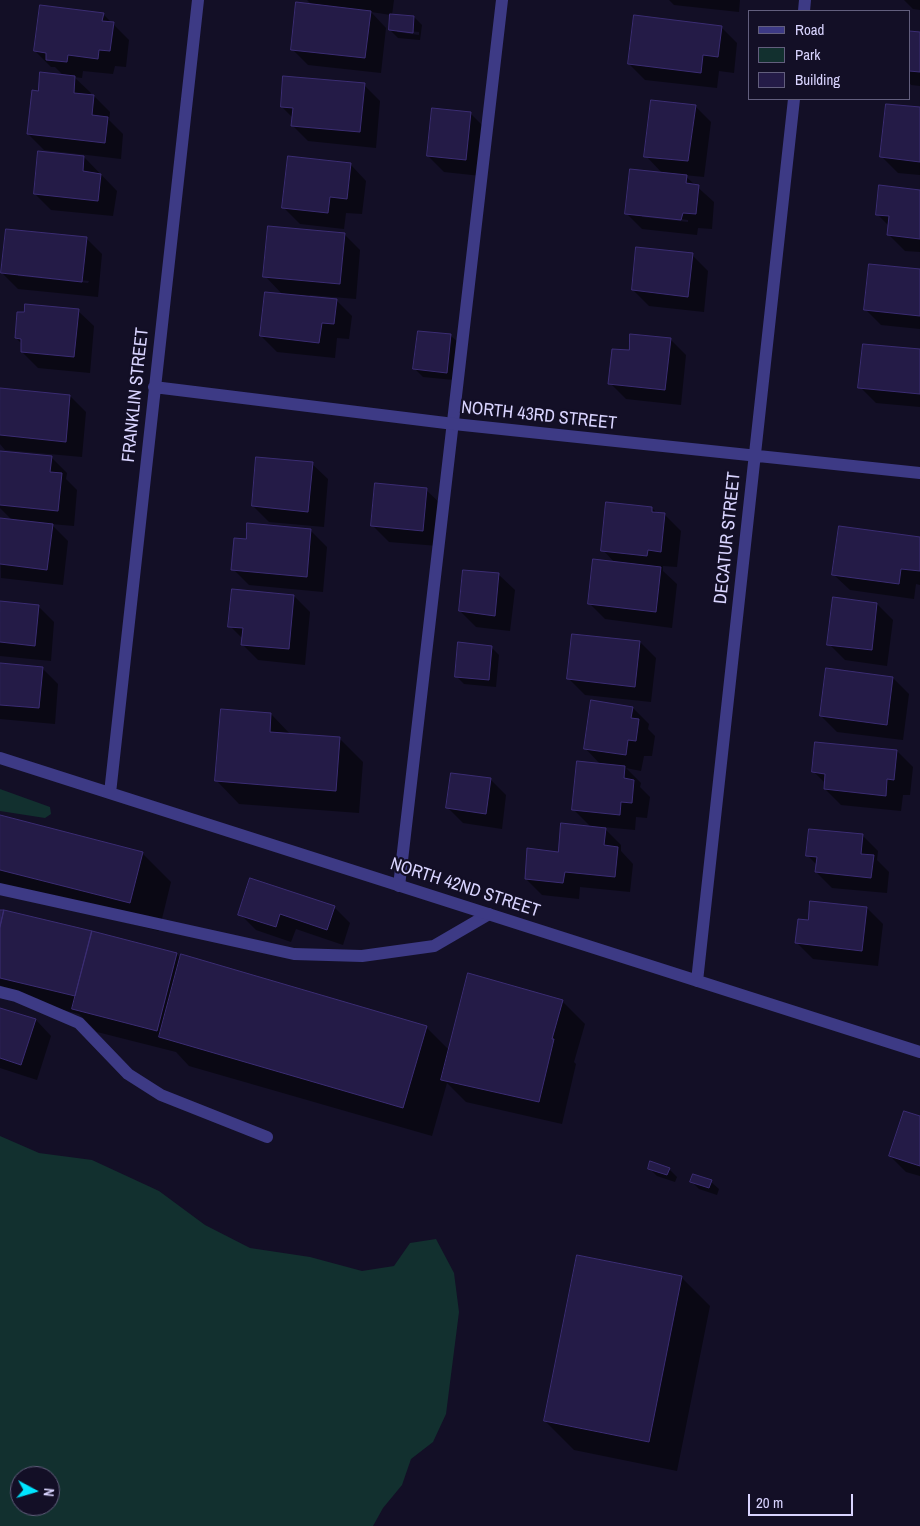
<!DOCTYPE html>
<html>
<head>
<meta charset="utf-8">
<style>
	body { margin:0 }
	#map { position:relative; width:920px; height:1526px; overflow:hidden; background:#130f26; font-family:"Archivo Narrow",sans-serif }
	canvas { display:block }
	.legend { position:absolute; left:748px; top:10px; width:162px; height:90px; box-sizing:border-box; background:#130f26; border:1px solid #625e7d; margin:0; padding:6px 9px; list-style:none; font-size:15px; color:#d9d4ff }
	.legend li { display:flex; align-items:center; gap:10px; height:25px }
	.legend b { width:25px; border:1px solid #625e7d }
	.north { position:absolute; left:10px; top:1466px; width:50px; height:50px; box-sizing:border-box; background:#130f26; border:1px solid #625e7d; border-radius:50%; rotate:96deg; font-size:14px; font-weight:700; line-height:20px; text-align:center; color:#d9d4ff }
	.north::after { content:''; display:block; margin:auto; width:18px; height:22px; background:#00e5ff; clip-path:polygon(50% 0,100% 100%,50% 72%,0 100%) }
	.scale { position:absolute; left:748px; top:1494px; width:105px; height:22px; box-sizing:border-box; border:2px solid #d9d4ff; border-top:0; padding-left:6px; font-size:15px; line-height:18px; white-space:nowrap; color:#d9d4ff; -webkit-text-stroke:4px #130f26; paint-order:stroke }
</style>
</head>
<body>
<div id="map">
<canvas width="920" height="1526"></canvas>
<ul class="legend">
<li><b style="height:6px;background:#3d3a85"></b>Road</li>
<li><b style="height:14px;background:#12302f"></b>Park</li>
<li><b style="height:14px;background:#241b47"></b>Building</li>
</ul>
<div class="north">N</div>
<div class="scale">20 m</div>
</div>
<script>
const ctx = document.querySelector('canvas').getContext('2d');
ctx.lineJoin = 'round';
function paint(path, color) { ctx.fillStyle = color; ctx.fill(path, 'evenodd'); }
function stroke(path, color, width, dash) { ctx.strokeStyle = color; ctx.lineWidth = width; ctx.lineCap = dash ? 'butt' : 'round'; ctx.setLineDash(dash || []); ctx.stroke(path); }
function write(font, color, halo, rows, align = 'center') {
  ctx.font = font + ' "Archivo Narrow",sans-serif'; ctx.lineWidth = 4.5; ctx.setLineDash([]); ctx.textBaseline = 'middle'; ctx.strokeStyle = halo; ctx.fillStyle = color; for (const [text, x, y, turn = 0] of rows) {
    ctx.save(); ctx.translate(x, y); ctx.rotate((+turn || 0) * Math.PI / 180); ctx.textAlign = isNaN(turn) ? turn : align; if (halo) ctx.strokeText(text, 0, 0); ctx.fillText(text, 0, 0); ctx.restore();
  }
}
paint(new Path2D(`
	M0,789L50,807L51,814L45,818L0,811Z
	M0,1136L39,1153L92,1160L159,1191L205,1225L250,1248L310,1257L362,1271L394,1266L410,1243L436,1239L454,1273L459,1312L446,1414L433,1442L411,1459L402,1485L383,1508L373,1526H0ZM20,1476H50V1506H20Z`), '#12302f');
paint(new Path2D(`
	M307,0H394L392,15L414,17L422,25L420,40L398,38L390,30L391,15L371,12L386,28L381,73L308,65L292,49L312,5ZM397,30L419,32V35L397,32Z
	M669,0H740L739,12L674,5Z
	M904,0H920V10L913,9Z
	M103,14L129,40L126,67L115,66L113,74L83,71L82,78L74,77L91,93L90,96H94L110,112L109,120L123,134L121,159L44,150L28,134L39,92L64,76L55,67H51L35,51Z
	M721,27L737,43L734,73L719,71L717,88L645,80L629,64Z
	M909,32L920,33V86L911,85L909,82Z
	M364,85L380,101L376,148L308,141L292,125L293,118L282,107Z
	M695,106L711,122L704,177L684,175L714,202L712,229L698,228L697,235L642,229L626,213L663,174L646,156ZM642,214L688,220V222L642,217Z
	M920,108V175L898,173L882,157Z
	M470,113L486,129L481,176L444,172L428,156Z
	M84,157L117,191L113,216L51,210L35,194Z
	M351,165L366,181L362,214L346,213L344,229L300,224L284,208Z
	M920,191V252L905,251L889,235L890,227L877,214Z
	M344,234L360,250L356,299L310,295L309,297L336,300L352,316L349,339L337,338L335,358L277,352L261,336L283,295L265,276Z
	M86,238L102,254L98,297L18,289L2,273ZM18,274L89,281L88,283L18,276Z
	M692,255L708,271L704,312L649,306L633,290Z
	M920,271V329L881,325L865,309Z
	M78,311L94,326L90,373L38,368L22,352V344L16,338Z
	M419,332L451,336L459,343L454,380L423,377L415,369Z
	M670,339L686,355L681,405L626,399L610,383L630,352Z
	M920,351V407L876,403L860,387Z
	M0,389L70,396L86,412L82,457L5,450L0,444Z
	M51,457L67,473L66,479L77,490L74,526L51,524L68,541L63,585L1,578L0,520L13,521L0,508V463Z
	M312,464L328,479L324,527L269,522L253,506Z
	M426,490L442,505L438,546L389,542L373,526Z
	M652,508L658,514L665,515L681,531L677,567L663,566V571L677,584L672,628L605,619L589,603L615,563L603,550Z
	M249,525L311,531L327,547L323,592L249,585L233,569L247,540Z
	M920,539V585L916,584L914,599L850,590L834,575Z
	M499,575L515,590L510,631L476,627L460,611Z
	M294,596L310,612L305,665L258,660L242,644L243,639L230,626Z
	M0,603L38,606L54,622L51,661L0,656Z
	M877,604L893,620L887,666L845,660L829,644Z
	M640,642L656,658L651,702L585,695L569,679Z
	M491,647L499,655L496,687L464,684L456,676Z
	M0,665L42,668L58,684L55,724L0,719Z
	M893,678L909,694L903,740L837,732L821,716Z
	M633,708L649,724L648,729L655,736L652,756H644L641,771L626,768L641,783L640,787L650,797L647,818L636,817L635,830L603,827L621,845V851L633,864L630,892L580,887L579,899L542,895L526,879L591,827L573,809L601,765L586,749Z
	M271,714L291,735L340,739L363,762L359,813L239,804L216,780Z
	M897,751L913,767L910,795H903L901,811L841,805L825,789L826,784L814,772Z
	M490,779L506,795L502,829L463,823L447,807Z
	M0,816L142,853L171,882L159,931L0,891Z
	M862,835L878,851L877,860L889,872L887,893L832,888L816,872L817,865L808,856Z
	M812,902L867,908L883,924L878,966L813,959L797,943L810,921Z
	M334,907L350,923L343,945L296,929L291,942L256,930L240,914Z
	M0,911L177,954L181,959L426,1027L450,1051L562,1001L585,1024L574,1062L576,1064L562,1124L466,1102L447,1083L432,1136L189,1066L176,1052L97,1032L79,1014L13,998L0,985Z
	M0,1009L36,1020L51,1036L37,1080L0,1068Z
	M920,1118V1176L906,1172L890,1156Z
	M650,1169H669L677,1177L675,1182L657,1176Z
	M691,1181L711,1182L719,1189L717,1195L699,1189Z
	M681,1277L710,1306L677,1471L574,1450L545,1421Z`), '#0007');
const building = new Path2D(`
	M296,2L371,11L365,58L291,50Z
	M40,5L104,13L102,21L114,22L110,51L99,50L98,59L68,55L67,62L46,60V53L34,51Z
	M390,14L414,16L413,33L389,30Z
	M634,15L722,26L718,57L703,55L701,73L628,64Z
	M909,31L920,32V72L909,71Z
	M40,72L75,76L74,93L94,95L92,115L108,117L105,143L27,134L32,90L38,91Z
	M283,76L365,83L360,132L291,126L293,108L281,107Z
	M651,100L696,105L688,161L644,157Z
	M886,104L920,107V162L880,157Z
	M432,108L471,112L466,160L427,156Z
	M38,151L84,156L83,171L101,174L98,201L34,194Z
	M288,156L351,163L347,199L330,197L328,213L282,208Z
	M630,169L687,175L686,183L699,185L696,214L683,213L681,220L625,214Z
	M879,185L920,190V239L887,235L889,216L876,215Z
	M268,226L345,233L340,284L263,277Z
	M6,229L87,237L82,282L1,273Z
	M636,247L693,253L688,297L632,290Z
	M869,264L920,269V316L864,310Z
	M265,292L337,299L334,324L322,323L319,343L260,336Z
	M25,304L79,309L74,357L21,352V339L15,338L17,312H24Z
	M418,331L451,334L447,373L413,369Z
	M630,334L671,338L665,390L608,384L612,349L629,350Z
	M863,344L920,349V394L858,388Z
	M0,388L70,395L66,442L0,435Z
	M0,451L52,456L50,472L62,473L58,511L0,505Z
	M256,457L313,462L308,512L252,506Z
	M375,483L427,488L423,531L371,526Z
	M606,502L652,507V512L665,513L661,552L648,550L647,556L601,551Z
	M0,518L53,524L47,570L0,564Z
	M247,523L311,529L307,577L231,570L234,538L246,539Z
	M839,526L920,537V571L901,569L899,584L832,575Z
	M593,559L661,567L656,612L588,604Z
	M463,570L499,573L495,616L459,611Z
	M232,589L294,595L289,649L241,645L243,628L228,627Z
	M833,597L877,603L872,650L827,645Z
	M0,601L39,605L35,646L0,642Z
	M572,634L640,641L635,687L567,679Z
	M458,642L492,646L489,680L455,677Z
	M0,663L43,667L39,708L0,705Z
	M826,668L893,677L887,725L820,716Z
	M591,700L633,707L631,718L639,719L636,741L628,740L626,755L584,749Z
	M221,709L271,713L270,732L340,737L336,791L215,781Z
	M815,742L897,750L894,780L887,779L886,796L824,789L825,774L812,772Z
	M577,761L625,766L624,778L634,780L632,803L621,802L620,815L572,810Z
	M451,773L491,778L486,814L446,808Z
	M0,815L143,852L130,903L0,870Z
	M561,823L606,828L604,845L618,847L615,877L565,872L563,883L525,879L527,848L558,852Z
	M809,829L863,834L861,854L874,855L871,878L815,872L817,857L806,856Z
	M250,878L335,906L327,930L280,914L276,927L238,915Z
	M810,901L867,907L862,951L795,943L798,919L808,920Z
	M0,910H4L0,927Z
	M4,910L92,931L75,996L0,978V927Z
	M92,931L177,953L157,1031L72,1009Z
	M181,954L427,1026L403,1108L159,1037Z
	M468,973L563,1000L552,1039H554L539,1102L441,1080Z
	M0,1008L36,1019L21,1065L0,1058Z
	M904,1111L920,1116V1166L889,1156Z
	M650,1161L670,1168L667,1175L648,1169Z
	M693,1174L712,1180L709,1188L690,1182Z
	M577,1255L682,1276L649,1442L544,1421Z`);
paint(building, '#241b47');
stroke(building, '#3b2d73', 1);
stroke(new Path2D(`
	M399,886L502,0
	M0,889L294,954L362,956L434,946L489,914
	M0,992L16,996L79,1023L128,1074L161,1095L267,1137`), '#3d3a85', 12);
stroke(new Path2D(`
	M804,11L805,0
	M154,387L454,424L920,473
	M0,758L920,1052
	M110,793L198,0
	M697,981L794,99`), '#3d3a85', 12);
write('18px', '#d9d4ff', '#130f26', [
	["FRANKLIN STREET",136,395,-84],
	["NORTH 43RD STREET",539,416,6],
	["DECATUR STREET",728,538,-84],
	["NORTH 42ND STREET",465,888,18]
]);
</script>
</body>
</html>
